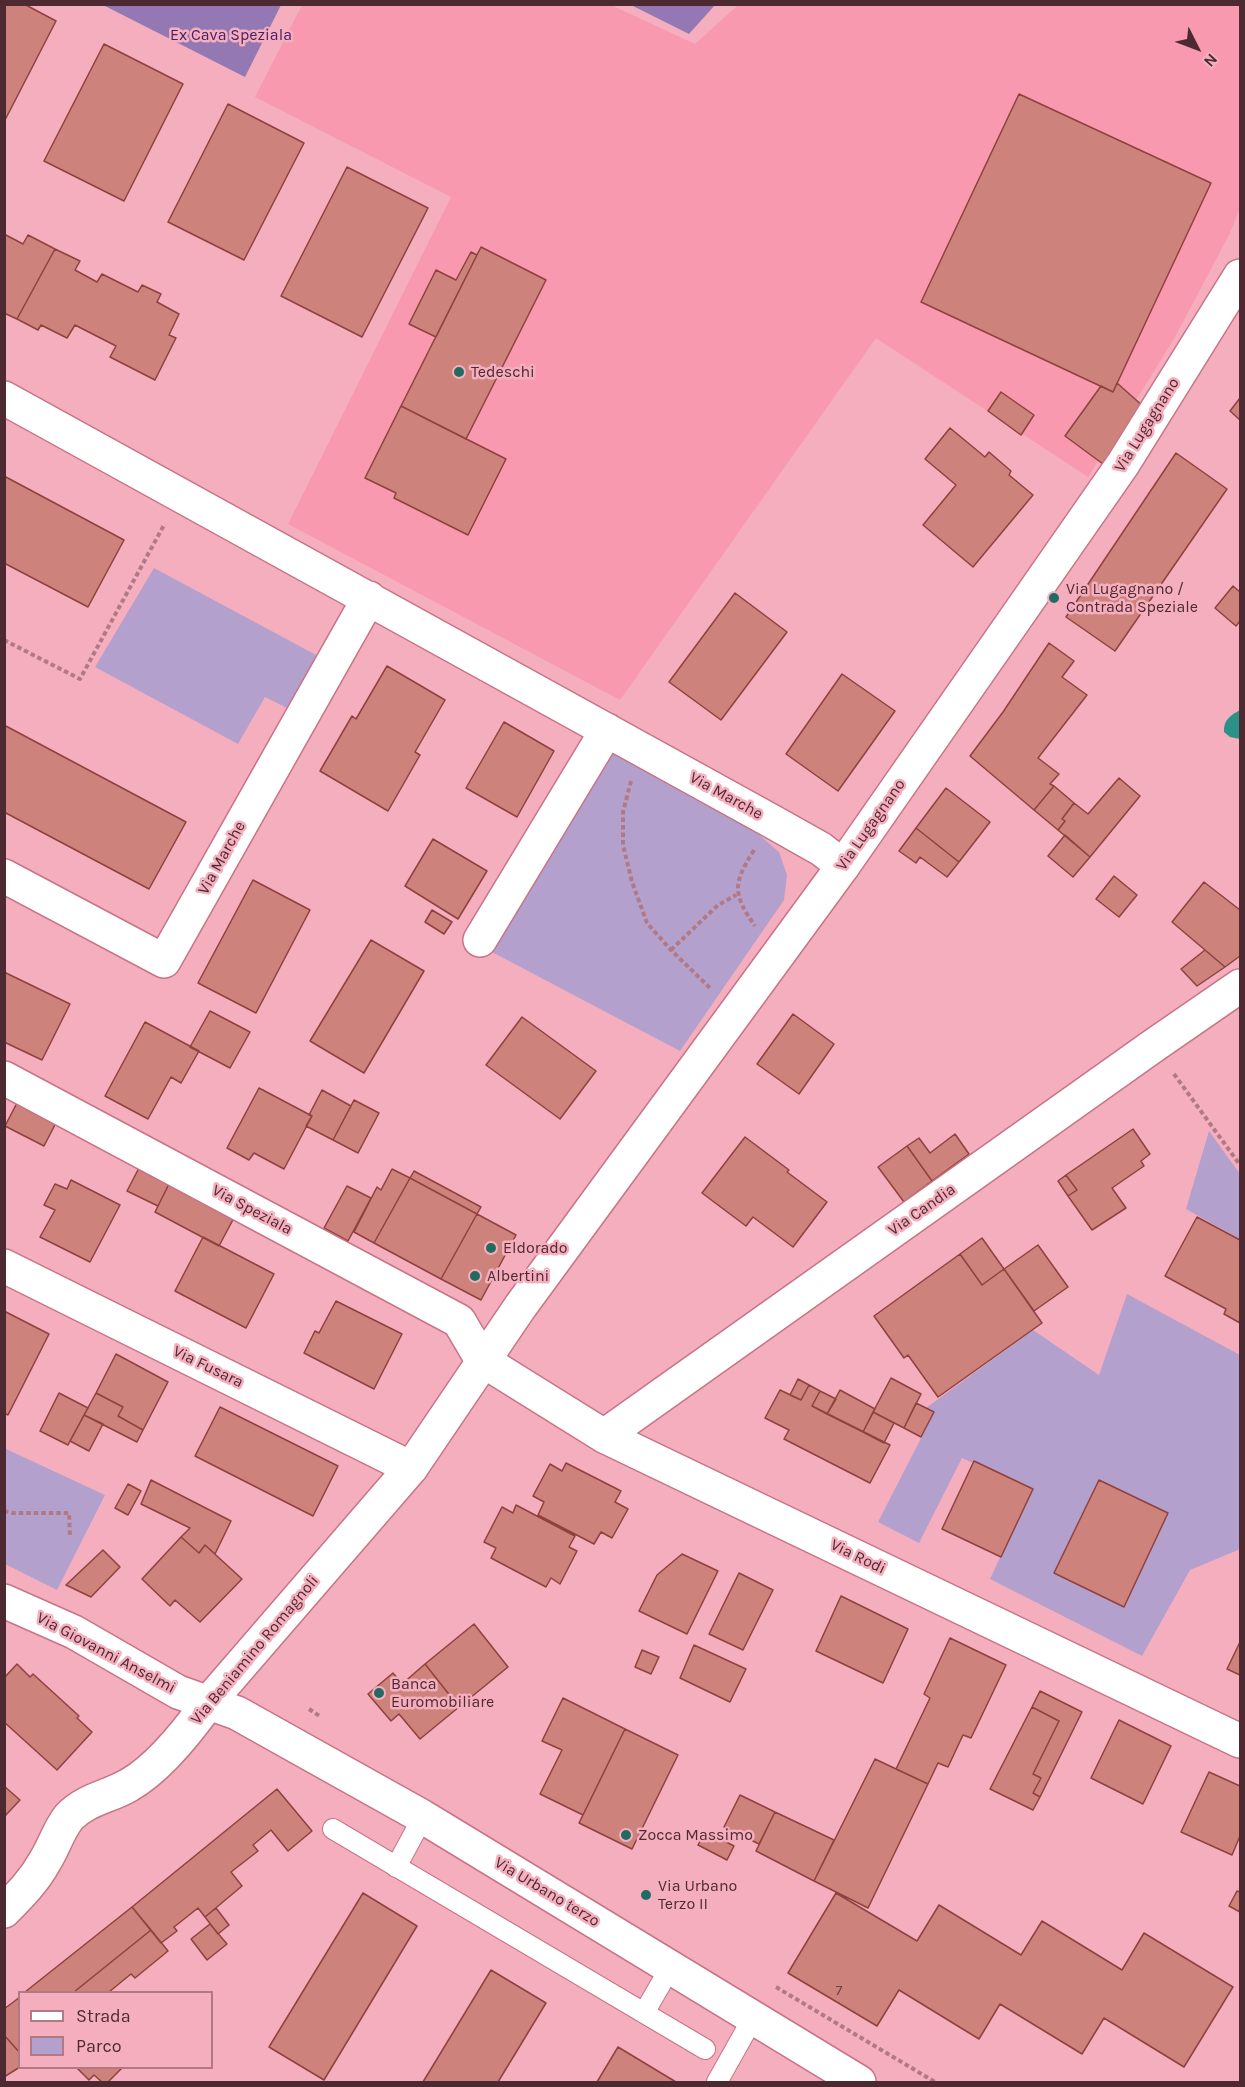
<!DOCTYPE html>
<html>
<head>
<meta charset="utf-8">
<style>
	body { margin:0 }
	#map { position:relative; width:1245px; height:2087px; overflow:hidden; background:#f5aebd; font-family:Karla,sans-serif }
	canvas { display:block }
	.frame { position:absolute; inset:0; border:6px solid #4d2a32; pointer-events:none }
	.legend { position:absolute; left:18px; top:1991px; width:195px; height:78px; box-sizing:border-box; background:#f5aebd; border:2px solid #b27985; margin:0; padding:8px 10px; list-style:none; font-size:18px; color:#4d2a32 }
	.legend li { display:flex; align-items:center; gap:12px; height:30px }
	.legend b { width:30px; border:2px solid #b27985 }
	.north { position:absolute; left:1167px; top:18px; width:60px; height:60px; -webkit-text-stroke:4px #f5aebd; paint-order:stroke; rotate:132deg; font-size:16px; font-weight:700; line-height:24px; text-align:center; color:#4d2a32 }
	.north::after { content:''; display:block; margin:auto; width:21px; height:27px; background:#4d2a32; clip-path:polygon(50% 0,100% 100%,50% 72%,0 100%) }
</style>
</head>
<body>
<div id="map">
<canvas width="1245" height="2087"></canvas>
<div class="frame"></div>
<ul class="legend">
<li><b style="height:8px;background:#fff"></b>Strada</li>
<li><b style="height:16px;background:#b4a0cd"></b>Parco</li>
</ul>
<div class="north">N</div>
</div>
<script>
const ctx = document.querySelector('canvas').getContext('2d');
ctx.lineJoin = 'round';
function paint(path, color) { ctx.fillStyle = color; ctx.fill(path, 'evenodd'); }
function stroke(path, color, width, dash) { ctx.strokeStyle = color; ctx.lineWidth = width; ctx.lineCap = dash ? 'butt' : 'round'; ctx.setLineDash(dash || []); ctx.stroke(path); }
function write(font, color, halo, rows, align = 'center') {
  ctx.font = font + ' Karla,sans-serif'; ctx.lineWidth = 5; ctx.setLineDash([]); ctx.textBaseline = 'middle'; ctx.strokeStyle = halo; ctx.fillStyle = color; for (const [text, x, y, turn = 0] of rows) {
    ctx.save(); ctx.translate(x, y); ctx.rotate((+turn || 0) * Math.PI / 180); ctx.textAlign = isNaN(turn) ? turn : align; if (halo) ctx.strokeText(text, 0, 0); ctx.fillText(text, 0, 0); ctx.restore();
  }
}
paint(new Path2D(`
	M302,5H611L695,44L738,5H1240V208L1230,233L1174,339L1088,477L876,338L620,700L288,524L451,197L255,97Z`), '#f899af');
paint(new Path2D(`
	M154,568L318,656L289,709L265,697L238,744L95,667Z
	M609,749L757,833L779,852L787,875L784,900L680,1051L490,951Z
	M1209,1131L1240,1174V1239L1186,1209Z
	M1127,1294L1240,1355V1545L1238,1550L1190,1570L1142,1656L990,1579L1032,1489L962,1458L919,1543L878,1522L934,1413L926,1408L1033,1330L1099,1375Z
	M4,1448L105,1495L57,1590L5,1564Z`), '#b4a0cd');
paint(new Path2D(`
	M103,5L281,4V5L245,77Z
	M631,5L715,4V5L689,34Z`), '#9478b4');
paint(new Path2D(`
	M1240,710V739L1230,737L1224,732C1223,720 1231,715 1240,710Z`), '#2a9287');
const building = new Path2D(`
	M4,4H24L56,21L4,122Z
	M104,44L183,84L124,201L44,161Z
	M1019,94L1211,183L1113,392L921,302Z
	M228,104L304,143L244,260L168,222Z
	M347,167L428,208L362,337L281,296Z
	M4,234L23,244L28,235L55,249L17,319L4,313Z
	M481,247L546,280L466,439L401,406Z
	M55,249L80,261L75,270L97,282L102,274L138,292L142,285L161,294L157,302L179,314L169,335L176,338L155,380L110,357L116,346L75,325L67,338L41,325L38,330L17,319Z
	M471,252L477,255L436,337L409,324L436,270L456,280Z
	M1117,383L1144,407L1103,464L1065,436L1101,386L1113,392Z
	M1001,392L1034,415L1021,435L988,411Z
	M1240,398V420L1230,411Z
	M401,406L506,459L468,535L394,498L396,493L365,478Z
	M950,428L985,457L989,452L1011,471L1009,475L1033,495L973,567L923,525L956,485L925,459Z
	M1176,453L1227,489L1115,651L1066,617Z
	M4,476L124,540L88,607L4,563Z
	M1233,586L1240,592V621L1236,626L1215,608Z
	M735,593L787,632L721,720L669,682Z
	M1049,643L1074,661L1062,677L1087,695L1038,758L1059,774L1050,784L1054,786L1034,810L970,756L1003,712Z
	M387,666L445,700L415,752L420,755L388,811L320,771L352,716L356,719Z
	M842,674L895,711L838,791L786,754Z
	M504,722L554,751L517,817L466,788Z
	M4,725L186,822L149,889L4,812Z
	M1119,778L1140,796L1090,857L1058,830L1065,821L1062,819L1074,803L1088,814Z
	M1054,786L1074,803L1062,819L1065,821L1058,830L1034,810Z
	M946,788L990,822L959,862L916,828Z
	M916,828L959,862L947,877L920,857L916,863L899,851Z
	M1065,835L1090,857L1073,877L1048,856Z
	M433,839L487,871L458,919L405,886Z
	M1114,876L1137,895L1119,917L1096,899Z
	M253,880L310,910L256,1013L198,983Z
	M1204,882L1240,910V956L1225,967L1172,922Z
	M432,910L452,922L444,934L425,922Z
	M371,940L424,971L364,1073L310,1041Z
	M1205,950L1225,967L1197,986L1181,969Z
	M4,972L70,1004L42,1060L4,1042Z
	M210,1011L250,1032L230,1068L190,1047Z
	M793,1014L834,1044L799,1094L757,1064Z
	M522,1017L596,1071L560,1119L486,1065Z
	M145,1022L199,1051L181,1083L171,1077L148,1119L105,1096Z
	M259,1088L312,1116L284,1169L254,1153L249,1160L227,1148Z
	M322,1090L351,1106L333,1140L306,1126L312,1116L309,1115Z
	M19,1099L58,1119L44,1146L5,1126Z
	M354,1100L379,1113L358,1153L333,1140Z
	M1133,1129L1150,1154L1141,1161L1144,1166L1112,1188L1126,1208L1092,1230L1068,1196L1077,1190L1066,1175Z
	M955,1134L969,1154L932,1181L907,1146L919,1138L930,1153Z
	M745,1137L789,1170L787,1172L827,1202L793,1247L753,1217L746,1226L702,1193Z
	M907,1146L932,1181L904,1202L878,1167Z
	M141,1164L171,1180L158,1206L127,1191Z
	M392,1169L410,1178L374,1243L354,1232L377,1187L381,1190Z
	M414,1171L481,1207L477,1214L410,1178Z
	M1066,1175L1077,1190L1068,1196L1058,1181Z
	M410,1178L477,1214L441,1279L374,1243Z
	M71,1180L120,1205L90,1262L40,1237L55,1210L44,1205L55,1184L67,1189Z
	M171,1180L236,1214L219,1246L155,1212Z
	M347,1186L371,1198L348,1241L324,1228Z
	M477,1214L516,1235L481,1300L441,1279Z
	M1197,1217L1240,1240V1323L1224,1314L1226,1309L1165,1276Z
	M203,1237L274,1274L246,1328L175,1291Z
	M982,1238L1004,1269L982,1285L960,1254Z
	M1038,1245L1068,1287L1034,1311L1004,1269Z
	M960,1254L982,1285L1004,1269L1042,1323L938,1397L908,1355L904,1358L874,1316Z
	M336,1301L402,1334L374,1389L304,1353L315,1331L319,1333Z
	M4,1311L49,1334L8,1415L4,1413Z
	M116,1354L168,1382L143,1430L118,1416L123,1407L96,1393Z
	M891,1378L921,1394L904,1428L873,1412Z
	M798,1379L809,1385L801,1400L790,1395Z
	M809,1385L820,1391L812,1406L890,1445L870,1483L784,1439L789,1430L765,1418L780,1390L801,1400Z
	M840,1390L875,1409L863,1432L827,1414Z
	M820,1391L836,1399L827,1414L812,1406Z
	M59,1393L88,1408L68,1445L40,1431Z
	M96,1393L123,1407L118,1416L143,1430L137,1442L84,1415Z
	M916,1403L934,1412L921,1437L904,1428Z
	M220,1407L338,1466L313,1516L195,1456Z
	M873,1412L894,1423L884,1443L863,1432Z
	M84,1415L103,1424L89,1451L70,1441Z
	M974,1461L1033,1489L1001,1557L942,1529Z
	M566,1463L621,1491L615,1502L628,1509L612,1538L601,1532L594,1544L538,1515L544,1502L533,1496L550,1464L562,1471Z
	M151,1480L231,1521L215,1554L205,1545L199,1553L181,1537L190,1528L141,1504Z
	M1099,1480L1168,1513L1124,1607L1054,1573Z
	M128,1484L141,1491L128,1515L115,1508Z
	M516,1505L575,1536L569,1547L577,1551L560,1584L551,1578L546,1587L491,1558L496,1548L484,1542L502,1507L513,1513Z
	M181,1537L199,1553L205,1545L242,1579L200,1622L175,1600L170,1606L142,1579Z
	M103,1550L120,1567L91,1597L66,1585Z
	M682,1554L718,1571L687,1634L639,1611L657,1575Z
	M739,1573L773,1590L743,1650L709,1634Z
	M841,1596L908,1629L883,1683L816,1651Z
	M474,1624L508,1667L459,1707L425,1664Z
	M950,1638L1006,1665L971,1738L963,1735L948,1767L938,1763L928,1784L896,1769L930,1698L924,1694Z
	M1240,1642V1675L1227,1669Z
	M694,1645L746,1669L730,1702L680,1678Z
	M642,1650L659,1657L651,1674L635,1667Z
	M17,1664L30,1677L33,1674L79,1716L77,1718L92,1732L57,1770L4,1722V1678Z
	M425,1664L459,1707L420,1739L399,1714L391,1721L368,1694L393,1673L402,1684Z
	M1040,1691L1082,1712L1040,1797L1033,1793L1041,1778L1033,1774L1059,1721L1032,1707Z
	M563,1698L625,1729L583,1815L540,1794L562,1750L542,1741Z
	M1032,1707L1059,1721L1033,1774L1041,1778L1033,1793L1040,1797L1033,1810L990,1789Z
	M1119,1720L1171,1746L1143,1804L1091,1778Z
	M625,1729L678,1755L632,1849L579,1823Z
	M875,1759L928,1784L868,1908L814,1881Z
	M1209,1772L1240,1786V1836L1232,1855L1181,1832Z
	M4,1786L20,1800L4,1817Z
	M277,1789L312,1831L288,1851L271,1830L253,1845L258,1851L231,1872L242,1886L205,1917L198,1908L174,1927L177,1931L161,1943L132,1907Z
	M740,1795L775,1812L759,1844L724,1827Z
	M775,1812L834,1840L814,1881L756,1851Z
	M705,1831L734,1846L727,1860L698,1845Z
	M1237,1891L1240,1892V1912L1229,1906Z
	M363,1893L417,1926L324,2080L269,2047Z
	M836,1893L917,1941L939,1905L1021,1955L1042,1921L1122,1970L1144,1933L1233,1987L1184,2067L1104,2018L1082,2054L1000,2004L979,2039L899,1990L877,2026L788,1973Z
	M132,1907L151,1930L74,1992H25Z
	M216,1908L229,1925L218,1934L205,1917Z
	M210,1924L227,1944L207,1960L191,1939Z
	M151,1930L168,1951L135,1978L131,1974L109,1992H74Z
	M491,1970L546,2003L498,2082H423Z
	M20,1997V2053L4,2035V2009Z
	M4,2035L20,2053V2067L4,2077Z
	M618,2047L676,2082H597Z
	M77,2068H122L108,2082H102L94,2075L89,2080Z`);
paint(building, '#cd827c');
stroke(building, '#8f413d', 1.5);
const service = new Path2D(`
	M333,1829L705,2049
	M396,1867L423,1817
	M644,2013L670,1968
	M717,2082L753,2018`);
const minor = new Path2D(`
	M4,398L773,822L821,849L843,866
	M4,876L164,961L369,598
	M480,940L607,730
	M4,1078L459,1321L482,1360L604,1436L1240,1741
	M4,1266L411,1468
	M604,1436L1153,1046L1240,986`);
const tertiary = new Path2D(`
	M4,1601L74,1632L178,1692L237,1713L423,1817L859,2082`);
const secondary = new Path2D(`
	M4,1911C20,1895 34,1881 45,1861C54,1847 58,1831 69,1817C86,1799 109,1797 129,1785C159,1768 188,1731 208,1703L411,1468L520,1307L843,866L1123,464L1240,276`);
stroke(service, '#c77488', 22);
stroke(minor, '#c77488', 36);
stroke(tertiary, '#c77488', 36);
stroke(secondary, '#c77488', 36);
stroke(new Path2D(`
	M4,640L80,679L164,525
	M631,781L623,812V845L632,882L647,923L671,950L711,989
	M754,850C733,884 732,893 755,926
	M671,950L718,905L736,895
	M1174,1074L1240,1165
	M4,1511L13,1513H69L70,1536
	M309,1709L321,1717
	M776,1987L935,2082`), '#b27985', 4, [4.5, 3]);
stroke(service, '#fff', 20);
stroke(minor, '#fff', 33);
stroke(tertiary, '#fff', 33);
stroke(secondary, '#fff', 33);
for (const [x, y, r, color] of [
	[459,372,6,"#226b63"],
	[1054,598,6,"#226b63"],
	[491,1248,6,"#226b63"],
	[475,1276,6,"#226b63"],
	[379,1693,6,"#226b63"],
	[626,1835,6,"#226b63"],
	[646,1895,6,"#226b63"]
]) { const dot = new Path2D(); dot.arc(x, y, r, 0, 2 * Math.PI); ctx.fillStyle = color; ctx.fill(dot); stroke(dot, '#f5aebd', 2); }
write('14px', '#6d4044', null, [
	["7",839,1991]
]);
write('16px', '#472069', '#f5aebd', [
	["Ex Cava Speziala",231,35]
]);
write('16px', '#4d2a32', '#f5aebd', [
	["Tedeschi",471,372],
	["Via Lugagnano /",1066,589],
	["Contrada Speziale",1066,607],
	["Eldorado",503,1248],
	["Albertini",487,1276],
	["Banca",391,1684],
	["Euromobiliare",391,1702],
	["Zocca Massimo",638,1835],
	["Via Urbano",658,1886],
	["Terzo II",658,1904]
], 'left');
write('16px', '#4d2a32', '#f5aebd', [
	["Via Lugagnano",1147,425,-58],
	["Via Marche",726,796,29],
	["Via Lugagnano",871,825,-55],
	["Via Marche",222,858,-61],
	["Via Speziala",252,1210,28],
	["Via Candia",922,1210,-35],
	["Via Fusara",208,1367,26],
	["Via Rodi",858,1557,26],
	["Via Beniamino Romagnoli",255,1650,-50],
	["Via Giovanni Anselmi",106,1653,28],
	["Via Urbano terzo",547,1892,31]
]);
</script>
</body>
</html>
